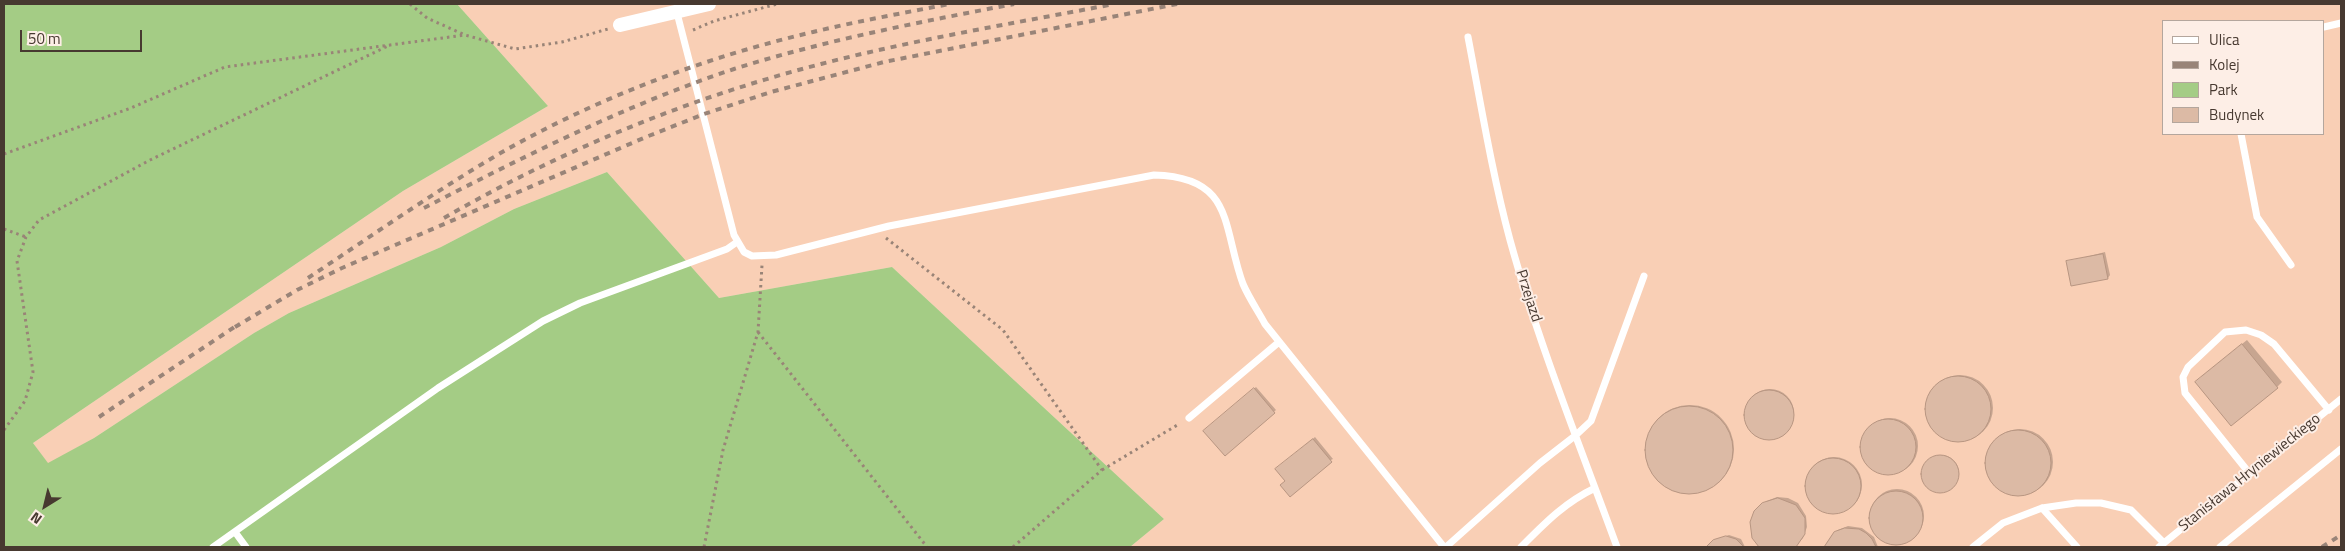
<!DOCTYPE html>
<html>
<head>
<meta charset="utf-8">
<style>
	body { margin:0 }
	#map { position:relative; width:2345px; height:551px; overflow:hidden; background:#fbdecd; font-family:"Titillium Web",sans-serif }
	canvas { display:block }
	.frame { position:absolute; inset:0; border:5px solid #473930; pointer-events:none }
	.legend { position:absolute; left:2162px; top:20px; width:162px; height:115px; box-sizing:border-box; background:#fdeee6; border:1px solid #b4a69d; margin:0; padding:6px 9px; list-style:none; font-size:15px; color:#473930 }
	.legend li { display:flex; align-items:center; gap:10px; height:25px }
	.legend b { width:25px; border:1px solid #b4a69d }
	.north { position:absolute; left:20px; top:481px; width:50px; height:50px; -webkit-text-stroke:4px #fdeee6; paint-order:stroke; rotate:216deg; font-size:14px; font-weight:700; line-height:20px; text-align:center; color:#473930 }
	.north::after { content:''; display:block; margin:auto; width:18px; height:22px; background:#473930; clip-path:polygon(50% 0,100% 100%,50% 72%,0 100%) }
	.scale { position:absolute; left:20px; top:30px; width:122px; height:22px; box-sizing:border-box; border:2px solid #473930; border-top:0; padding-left:6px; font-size:15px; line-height:18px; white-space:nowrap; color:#473930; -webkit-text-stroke:4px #fdeee6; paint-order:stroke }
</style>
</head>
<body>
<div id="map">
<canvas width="2345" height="551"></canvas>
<div class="frame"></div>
<ul class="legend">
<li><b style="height:6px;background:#fff"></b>Ulica</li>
<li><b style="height:6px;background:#998478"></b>Kolej</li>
<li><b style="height:14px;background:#a4cc85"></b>Park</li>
<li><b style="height:14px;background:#dcbaa5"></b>Budynek</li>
</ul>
<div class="north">N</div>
<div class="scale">50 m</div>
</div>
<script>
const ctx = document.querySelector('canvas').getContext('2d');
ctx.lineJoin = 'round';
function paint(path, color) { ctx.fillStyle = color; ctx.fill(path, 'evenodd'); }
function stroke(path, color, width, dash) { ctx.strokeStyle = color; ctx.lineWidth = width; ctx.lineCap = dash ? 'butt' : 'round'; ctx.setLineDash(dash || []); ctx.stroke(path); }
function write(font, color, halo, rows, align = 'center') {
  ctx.font = font + ' "Titillium Web",sans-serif'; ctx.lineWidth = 4; ctx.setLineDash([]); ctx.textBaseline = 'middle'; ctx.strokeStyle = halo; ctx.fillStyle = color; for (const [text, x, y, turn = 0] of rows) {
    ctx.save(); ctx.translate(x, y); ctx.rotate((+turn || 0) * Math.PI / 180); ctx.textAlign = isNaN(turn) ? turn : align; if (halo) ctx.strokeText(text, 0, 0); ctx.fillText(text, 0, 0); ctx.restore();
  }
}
paint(new Path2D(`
	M457,4H2341V547H1130L1164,519L892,267L719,298L607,172L514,209L441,247L289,313L254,333L94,438L48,464L33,443L403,191L548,106ZM2164,21H2324V134H2164Z`), '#f9cfb5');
paint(new Path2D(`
	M4,4H457L548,106L403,191L33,443L48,463L94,438L254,333L289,313L441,247L514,209L607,172L719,298L892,267L1164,519L1130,547H4Z`), '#a4cc85');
paint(new Path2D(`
	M2105,252L2110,275L2108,278L2067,262Z
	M2247,340L2282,382L2277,387L2201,377Z
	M1927 408a33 33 0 1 1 66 0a33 33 0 1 1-66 0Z
	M1256,387L1276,410L1225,454L1205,431Z
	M1746 413a24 24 0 1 1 48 0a24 24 0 1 1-48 0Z
	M1646 449a44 44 0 1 1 88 0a44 44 0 1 1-88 0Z
	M1862 446a28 28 0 1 1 56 0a28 28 0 1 1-56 0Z
	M1987 462a33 33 0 1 1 66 0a33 33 0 1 1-66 0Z
	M1315,437L1333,459L1286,481L1279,467Z
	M1923 473a18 18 0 1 1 36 0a18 18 0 1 1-36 0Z
	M1806 485a28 28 0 1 1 56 0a28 28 0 1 1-56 0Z
	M1870 516a27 27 0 1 1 54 0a27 27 0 1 1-54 0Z
	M1777,497L1788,498L1798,503L1806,516L1807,527L1803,538L1794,547H1762L1755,541L1758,508L1767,501Z
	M1848,526L1862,528L1874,537L1878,547H1826L1830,538L1838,530Z
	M1729,535L1741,539L1745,547H1709L1714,540Z`), '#0003');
const building = new Path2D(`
	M2103,254L2108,279L2071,286L2066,261Z
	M2242,344L2278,388L2231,426L2195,382Z
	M1925 409a33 33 0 1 1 66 0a33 33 0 1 1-66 0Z
	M1254,388L1275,413L1225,456L1203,431Z
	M1744 415a25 25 0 1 1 50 0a25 25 0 1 1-50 0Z
	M1645 450a44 44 0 1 1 88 0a44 44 0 1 1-88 0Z
	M1860 447a28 28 0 1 1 56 0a28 28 0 1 1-56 0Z
	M1985 463a33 33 0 1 1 66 0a33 33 0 1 1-66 0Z
	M1313,439L1332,462L1290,497L1280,485L1285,481L1275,469Z
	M1921 474a19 19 0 1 1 38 0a19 19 0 1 1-38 0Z
	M1805 486a28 28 0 1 1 56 0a28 28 0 1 1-56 0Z
	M1869 518a27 27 0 1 1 54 0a27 27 0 1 1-54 0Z
	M1778,498L1796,505L1805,518V534L1796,547H1759L1752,538L1750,522L1754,511L1762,503Z
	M1845,528L1859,529L1866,533L1872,539L1876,547H1824L1834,532Z
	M1726,536L1736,539L1744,547H1706L1713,540Z`);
paint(building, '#dcbaa5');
stroke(building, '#b89682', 1);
stroke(new Path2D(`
	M410,4L427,18L465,35L515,49L562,42L608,29
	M693,30L714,21L777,4
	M4,154L131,108L225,67L465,35
	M4,229L26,237
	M886,238L1003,330L1102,470L1013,547
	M758,332L927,547
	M4,430L25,401L33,372L17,261L26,237L39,220L150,160L390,45
	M1102,470L1179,424
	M704,547L723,450L758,332L762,265`), '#998477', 3, [2.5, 4]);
stroke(new Path2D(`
	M677,13L734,235L744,252L752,256L776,255L889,226L1154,175C1235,177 1222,227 1243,284C1249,298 1258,311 1265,324L1444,547
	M2324,27L2341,23
	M1468,37C1481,105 1492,173 1510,240C1539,345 1580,446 1617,547
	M2241,134L2257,217L2291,265
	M1189,418L1279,342
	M2250,474L2185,393L2183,377L2188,367L2225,332L2246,330L2261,335L2274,344L2329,410
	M2042,508L2077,547
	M235,532L246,547
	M213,547L438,388L543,321L580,303L727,249L737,242
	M1446,547L1540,463L1576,435L1591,421L1644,276
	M1521,547C1545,523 1564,503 1595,488
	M1973,547L2003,523L2042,508L2076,503H2101L2131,510L2164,543
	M2159,547L2341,399
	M2220,547L2341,449`), '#fff', 7);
stroke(new Path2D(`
	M620,25L709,4`), '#fff', 14);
stroke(new Path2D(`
	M424,208C525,156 626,105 734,69C826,40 920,22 1014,4
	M444,218C562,150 689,98 821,64C917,39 1016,23 1114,4
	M308,278C373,235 437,190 504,151C600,97 706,57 813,32C858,21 904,13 949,4
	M235,327L297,290L342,268L646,137L704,114L771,92L884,62L1177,4
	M99,417L239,324
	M2322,547L2341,535`), '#998478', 4, [6, 6]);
write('15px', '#473930', '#fdeee6', [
	["Przejazd",1528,296,72],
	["Stanisława Hryniewieckiego",2250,473,-39]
]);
</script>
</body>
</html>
